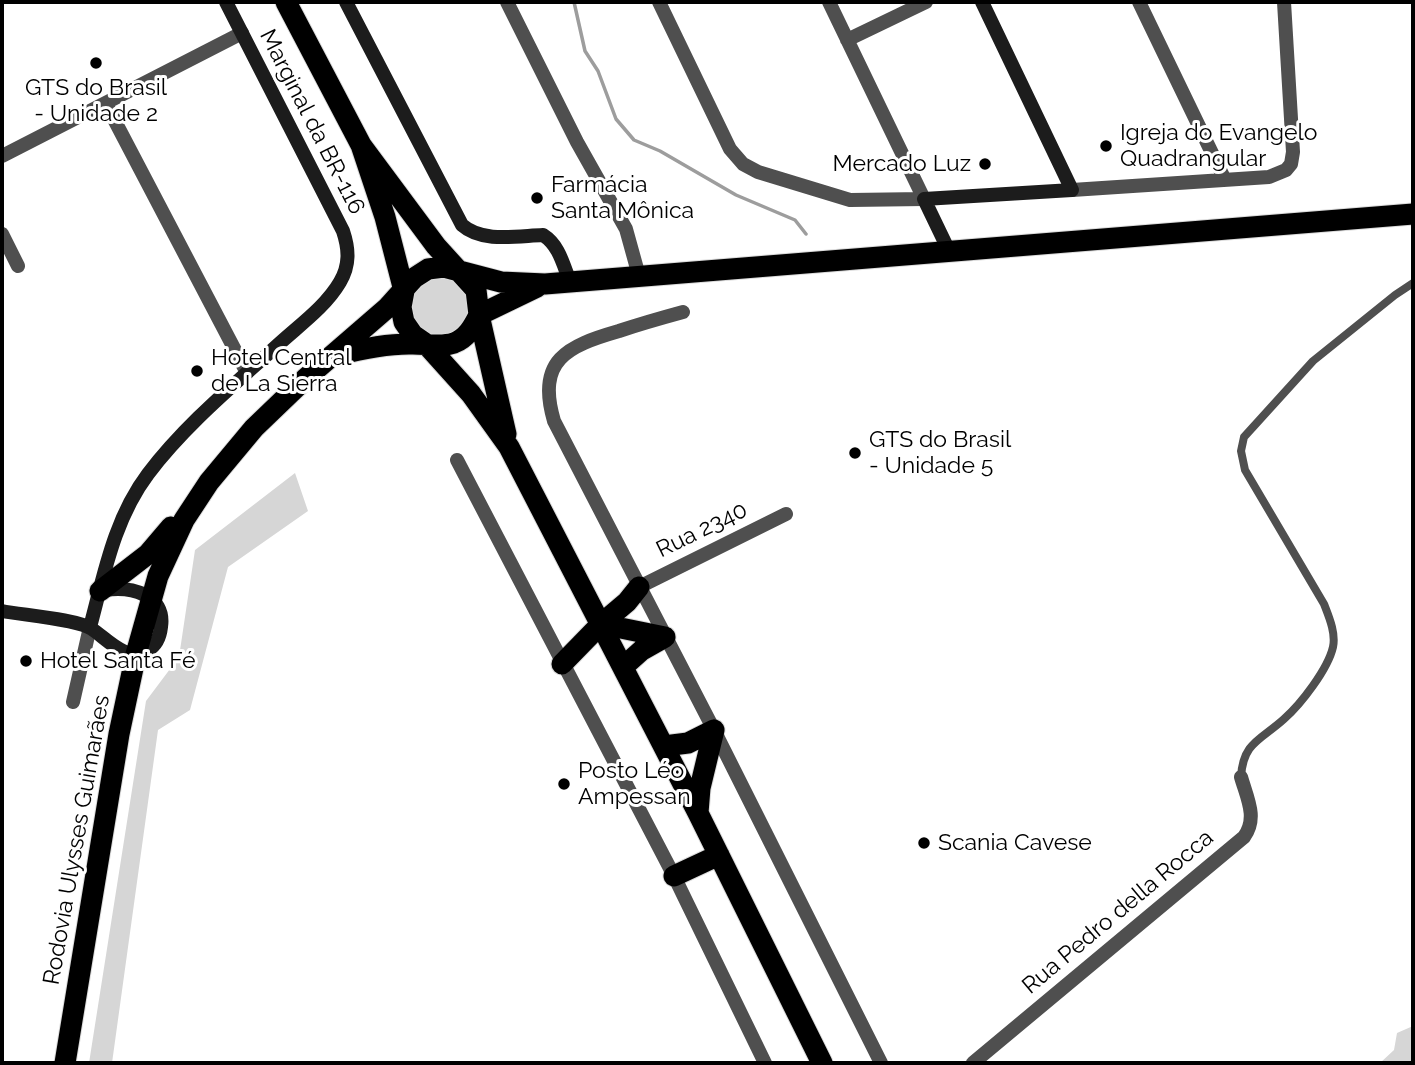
<!DOCTYPE html>
<html>
<head>
<meta charset="utf-8">
<style>
	body { margin:0 }
	#map { position:relative; width:1415px; height:1065px; overflow:hidden; background:#fff; font-family:Raleway,sans-serif }
	canvas { display:block }
	.frame { position:absolute; inset:0; border:4px solid #000; pointer-events:none }
</style>
</head>
<body>
<div id="map">
<canvas width="1415" height="1065"></canvas>
<div class="frame"></div>
</div>
<script>
const ctx = document.querySelector('canvas').getContext('2d');
ctx.lineJoin = 'round';
function paint(path, color) { ctx.fillStyle = color; ctx.fill(path, 'evenodd'); }
function stroke(path, color, width, dash) { ctx.strokeStyle = color; ctx.lineWidth = width; ctx.lineCap = dash ? 'butt' : 'round'; ctx.setLineDash(dash || []); ctx.stroke(path); }
function write(font, color, halo, rows, align = 'center') {
  ctx.font = font + ' Raleway,sans-serif'; ctx.lineWidth = 6; ctx.setLineDash([]); ctx.textBaseline = 'middle'; ctx.strokeStyle = halo; ctx.fillStyle = color; for (const [text, x, y, turn = 0] of rows) {
    ctx.save(); ctx.translate(x, y); ctx.rotate((+turn || 0) * Math.PI / 180); ctx.textAlign = isNaN(turn) ? turn : align; if (halo) ctx.strokeText(text, 0, 0); ctx.fillText(text, 0, 0); ctx.restore();
  }
}
paint(new Path2D(`
	M411 307a29 29 0 1 1 58 0a29 29 0 1 1-58 0Z
	M295,473L308,511L228,567L190,710L158,730L112,1063H89L146,701L179,657L195,550Z
	M1413,1026V1063H1380L1394,1050L1397,1033Z`), '#d6d6d6');
stroke(new Path2D(`
	M574,2L585,51L598,71L616,119L634,140L660,151L736,195L795,220L806,234`), '#9d9d9d', 3.5);
const highway = new Path2D(`
	M286,2L361,145L436,246L476,290L479,315L506,434
	M361,145L385,217L404,291L401,307L404,322L413,335L426,344L471,394L509,447L698,813L822,1063
	M479,315L537,287
	M338,355C361,349 385,344 409,344C424,343 440,348 454,343C467,338 473,327 479,315
	M100,591L148,554L171,527
	M601,624L665,637
	M562,664L601,624L627,602L639,587
	M623,667L642,650L665,637
	M664,746L688,743L714,730
	M698,813L700,788L714,730
	M674,876L719,855
	M65,1063L119,734L136,654L158,576L184,520L209,482L254,428L305,379L387,308L414,278L428,269L444,267L501,282L545,284L1413,214`);
stroke(highway, '#dbdbdb', 23);
stroke(new Path2D(`
	M1241,777C1243,742 1261,740 1284,719C1301,704 1328,669 1333,647C1336,633 1329,617 1324,604L1245,470L1241,451L1244,437L1313,361L1395,295L1413,283`), '#4f4f4f', 8);
stroke(new Path2D(`
	M507,2L577,142L626,229L639,276
	M659,2L730,149L743,164L758,172L850,200L924,199L829,2
	M1139,2L1225,180
	M847,40L926,2
	M106,104L247,373
	M2,156L242,33
	M1072,190L1269,177L1286,170L1291,164L1293,152L1284,2
	M2,234L18,266
	M683,312C661,318 640,324 619,331C567,346 536,360 554,421L714,730L881,1063
	M457,460L674,876L765,1063
	M639,587L786,514
	M73,702L90,627
	M973,1063L1244,837C1258,818 1247,798 1241,777`), '#4f4f4f', 14);
stroke(new Path2D(`
	M346,2L462,225C482,243 517,236 543,235C559,245 563,264 570,282
	M949,251L924,199L1072,190L982,2
	M2,611C22,615 77,619 92,629C108,640 127,663 148,650C157,645 160,636 161,627C166,594 130,586 105,590
	M90,627C104,575 114,519 148,474C185,425 235,384 280,343C301,324 326,306 340,282C350,265 349,249 343,231L226,2`), '#1c1c1c', 14);
stroke(highway, '#000', 21);
for (const [x, y, r, color] of [
	[96,63,7,"#000"],
	[1106,146,7,"#000"],
	[985,164,7,"#000"],
	[537,198,7,"#000"],
	[197,371,7,"#000"],
	[855,453,7,"#000"],
	[26,661,7,"#000"],
	[564,784,7,"#000"],
	[924,843,7,"#000"]
]) { const dot = new Path2D(); dot.arc(x, y, r, 0, 2 * Math.PI); ctx.fillStyle = color; ctx.fill(dot); stroke(dot, '#fff', 2.5); }
write('23px', '#000', '#fff', [
	["GTS do Brasil",96,88,"center"],
	["- Unidade 2",96,114,"center"],
	["Igreja do Evangelo",1120,133],
	["Quadrangular",1120,159],
	["Mercado Luz",971,164,"right"],
	["Farmácia",551,185],
	["Santa Mônica",551,211],
	["Hotel Central",211,358],
	["de La Sierra",211,384],
	["GTS do Brasil",869,440],
	["- Unidade 5",869,466],
	["Hotel Santa Fé",40,661],
	["Posto Léo",578,771],
	["Ampessan",578,797],
	["Scania Cavese",938,843]
], 'left');
write('23px', '#000', '#fff', [
	["Marginal da BR-116",312,122,63],
	["Rua 2340",702,530,-26],
	["Rodovia Ulysses Guimarães",77,840,-80],
	["Rua Pedro della Rocca",1118,912,-40]
]);
</script>
</body>
</html>
